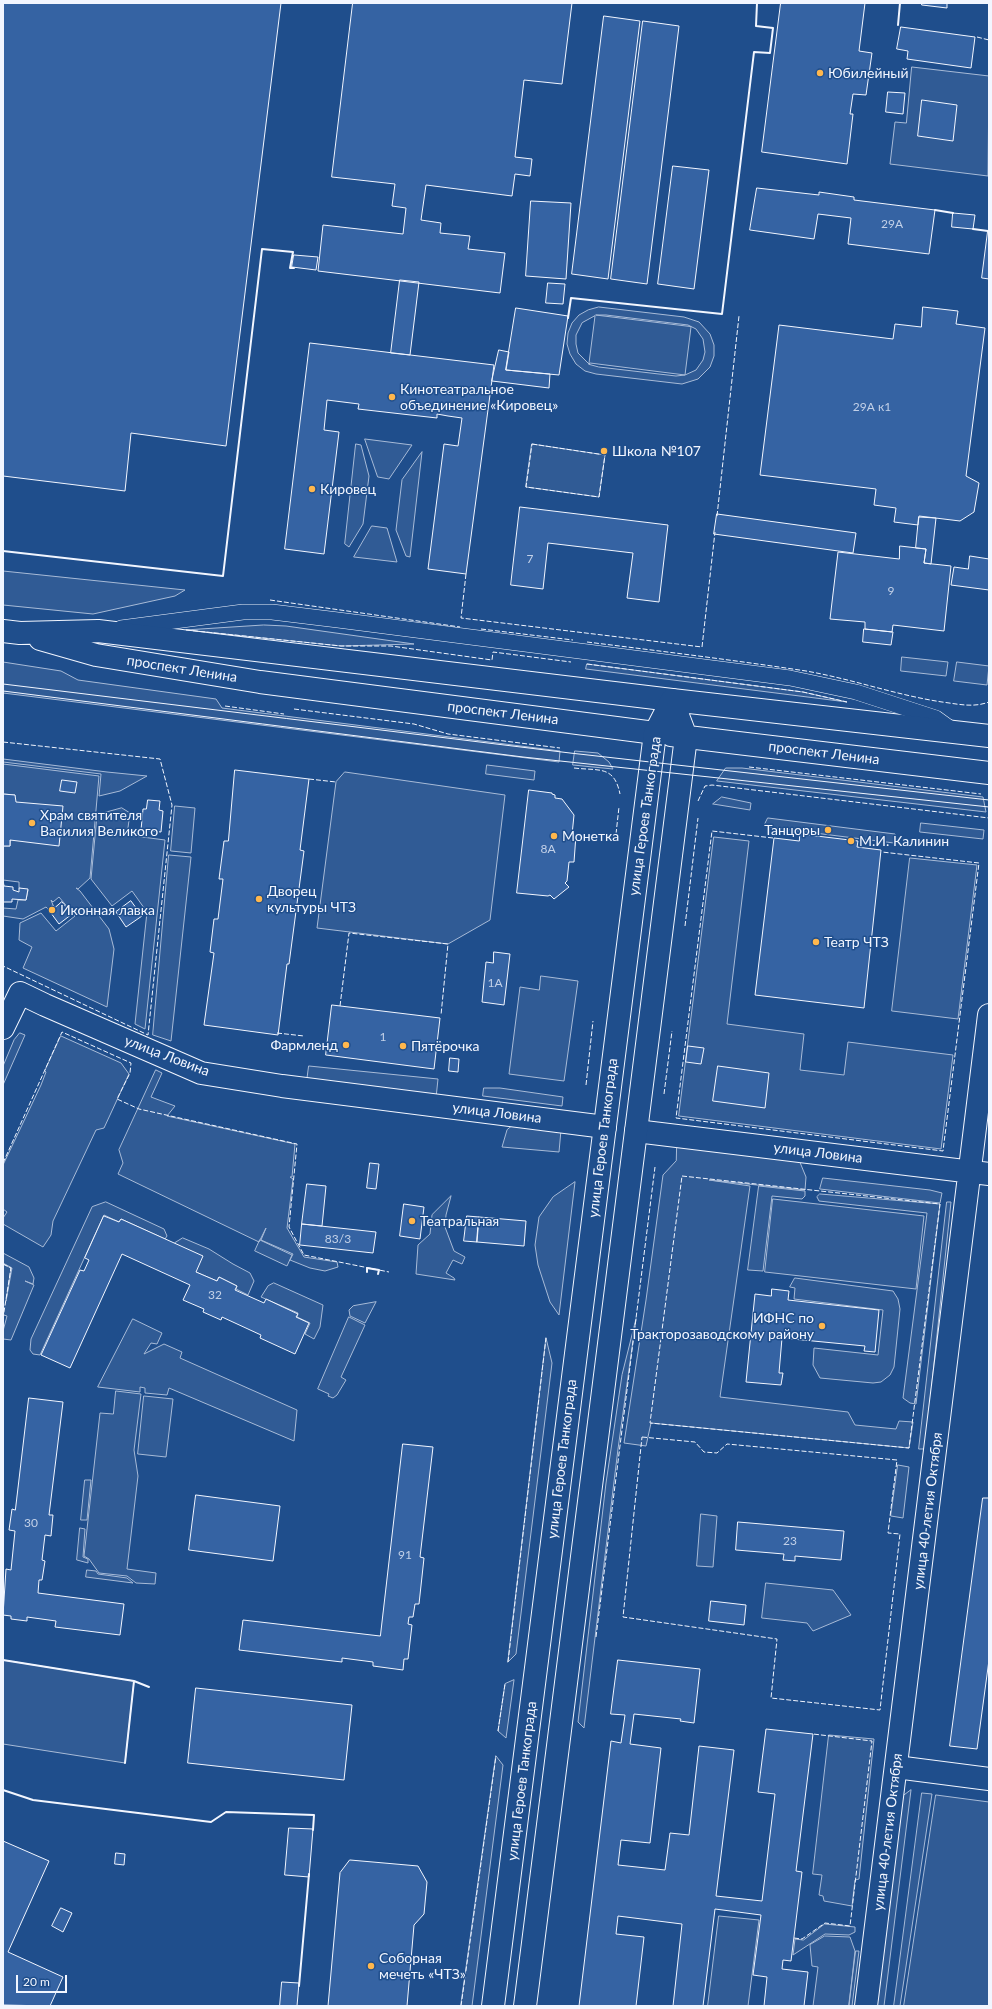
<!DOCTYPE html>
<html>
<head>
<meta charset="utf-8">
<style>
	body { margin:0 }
	#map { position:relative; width:992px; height:2009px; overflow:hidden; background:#1f4e8c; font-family:Lato,sans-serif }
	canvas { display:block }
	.frame { position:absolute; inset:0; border:4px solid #f2f6ff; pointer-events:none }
	.scale { position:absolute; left:16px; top:1975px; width:51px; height:18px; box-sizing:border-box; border:2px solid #f2f6ff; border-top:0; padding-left:5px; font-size:12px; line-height:14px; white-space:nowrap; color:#f2f6ff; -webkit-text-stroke:3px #1f4e8c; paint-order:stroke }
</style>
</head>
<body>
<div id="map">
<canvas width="992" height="2009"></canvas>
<div class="frame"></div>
<div class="scale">20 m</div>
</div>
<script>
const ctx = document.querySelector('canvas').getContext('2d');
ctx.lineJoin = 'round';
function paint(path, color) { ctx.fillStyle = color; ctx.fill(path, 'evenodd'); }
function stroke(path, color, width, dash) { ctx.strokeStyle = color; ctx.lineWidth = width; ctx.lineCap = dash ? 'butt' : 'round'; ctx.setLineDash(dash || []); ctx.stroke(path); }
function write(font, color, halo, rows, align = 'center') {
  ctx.font = font + ' Lato,sans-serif'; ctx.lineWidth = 3; ctx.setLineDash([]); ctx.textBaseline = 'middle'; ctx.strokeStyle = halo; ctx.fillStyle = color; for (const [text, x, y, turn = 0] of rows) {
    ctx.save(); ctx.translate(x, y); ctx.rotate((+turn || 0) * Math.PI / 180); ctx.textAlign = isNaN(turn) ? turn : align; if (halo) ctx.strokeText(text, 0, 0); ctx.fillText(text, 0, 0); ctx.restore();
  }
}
const built = new Path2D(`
	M912,67L989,76L988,176L890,164L895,122L906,123Z
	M599,307L684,317L699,322L710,334L714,345V356L710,367L698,379L682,384L596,374L585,371L576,364L570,354L567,344L568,333L572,323L579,315L588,310ZM596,315H606L688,325L696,329L703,339L705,352L703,360L696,370L685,375L691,327ZM595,316L589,363V364L578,353L576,344V335L582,323ZM589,364L590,363L685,375L676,376L599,367Z
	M365,439L412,445L389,479L378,477Z
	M356,444L361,445L369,476L363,524L349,547L345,544Z
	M532,444L605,455L599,497L526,487Z
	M422,452L410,557L406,556L396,530L402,480Z
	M372,526L387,528L397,562L354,557Z
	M3,571L185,590L175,596L93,614L3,605Z
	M264,625L286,626L414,644L341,646L186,630Z
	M902,657L948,662L946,676L901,671Z
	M3,662L61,671L78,680L216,699L222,708L560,751L559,762L3,693Z
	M957,662L989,666L987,685L954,681Z
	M587,664L803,692L847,702L586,669Z
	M575,751L598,753L609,762L613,769L573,765Z
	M3,759L107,772L147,776L120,791L99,796L101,774L3,762Z
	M3,764L99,776L90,878L78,889L76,888L80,891L109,929L114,949L107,1007L23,968L32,947L19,940L20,923L41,913L56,931L75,916L59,897L53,902L51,900L53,905L48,909L46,907L23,919L3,916V908L16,909L18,900H26L28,890L19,888V882L3,880V846H10L15,795L3,794Z
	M487,765L535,771L534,780L486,774Z
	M726,768H742L983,797L986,812L717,781Z
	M345,772L505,795L490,920L448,944L317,928L336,782Z
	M722,797L751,803L750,810L713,804Z
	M175,806L195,808L191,853L171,851Z
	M122,808L130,813L127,835L165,840L145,1029L135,1024L147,912L132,891L112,906L91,879L97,815Z
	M768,818L895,834L896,841L894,843L767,827L765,824Z
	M921,823L984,830L983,839L920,832Z
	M714,837L749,841L727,1024L804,1034L800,1070L844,1075L848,1042L953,1055L941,1149L679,1116Z
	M169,855L191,857L171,1041L153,1035Z
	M910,858L977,865L958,1019L892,1011Z
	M541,976L578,981L564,1081L509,1074L520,987L539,990Z
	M20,1033L25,1035L3,1085V1066L14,1040Z
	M61,1036L121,1063L129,1074L104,1128L96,1130L53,1221L51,1235L43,1247L3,1224V1218L7,1212L3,1209V1165L41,1085L46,1072L45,1071Z
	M309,1066L438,1079L436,1098L307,1081Z
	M156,1070L162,1073L151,1097L175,1106L167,1116L295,1144L292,1177H290L293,1179L287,1228L304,1257L337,1262L338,1267L325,1271L310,1268L290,1260L293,1254L261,1240L266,1228L259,1242L118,1174L123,1163L119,1150Z
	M484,1088H500L563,1097L562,1106L483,1096Z
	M512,1126L561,1130L559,1152L502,1147L507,1130Z
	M677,1147L799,1160L806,1177L805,1190L709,1180L750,1186L720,1397L848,1412L855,1425L896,1429L899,1421L913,1422L909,1448L651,1423L646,1446L624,1443L646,1300L663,1175L676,1161Z
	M823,1178L930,1190L942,1193L940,1203L820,1189Z
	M575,1182L559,1315L550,1302L538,1265L535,1245L539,1217L553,1197Z
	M759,1186L805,1191V1196L802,1199L772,1196L763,1271L748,1270Z
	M820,1194L940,1204L916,1404L910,1403L903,1398L927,1213L819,1201L817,1197Z
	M451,1196L446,1215L445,1227L454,1251L465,1257L462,1264L453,1260L446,1273L454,1278L455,1280L416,1274L418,1245L430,1234L432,1215Z
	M773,1199L924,1216L916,1289L765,1272Z
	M106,1202L164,1229L167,1236L165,1239L121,1219L119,1222L104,1215L40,1355L33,1354L30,1350L31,1339L92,1207Z
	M947,1202H951L925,1449H919Z
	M183,1238L209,1249L233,1264L250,1273L254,1281L248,1295L236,1289L237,1286L219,1277L217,1281L196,1272L175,1243Z
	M260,1240L292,1255L287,1266L255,1251Z
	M3,1253L29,1267L34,1278L33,1284L25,1281L34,1285L11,1340L3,1339V1331L7,1316L4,1315L3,1318V1264L11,1268L6,1301L12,1268L3,1263Z
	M795,1278L893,1291L898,1299L900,1309L894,1367L890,1375L881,1382L873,1383L820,1378L813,1365L814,1348L878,1355L883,1310L794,1299L795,1288L790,1287Z
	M274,1283L323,1305L320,1327L314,1339L305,1334L310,1323L297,1317L298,1313L261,1297L268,1286Z
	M376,1302L365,1323L350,1316L349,1310L353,1306Z
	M349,1317L365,1325L341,1377L346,1380L337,1395L333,1398L328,1396L329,1394L318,1389Z
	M133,1319L162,1333L157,1344L151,1343L144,1354L164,1344L182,1352L180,1358L297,1410L294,1441L169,1388L167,1395L145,1393V1388L140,1387V1392L98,1387Z
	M636,1319L618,1449L584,1728L578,1722L606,1483L622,1375Z
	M546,1338L552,1363L516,1654L508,1662Z
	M116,1391L141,1394L134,1450L138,1476L127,1569L156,1573L155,1584L136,1583L127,1576L99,1573L89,1559L84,1556L100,1413L113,1414Z
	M144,1396L173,1399L166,1457L138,1454Z
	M898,1465L909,1467L903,1518L891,1516Z
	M85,1480H91L87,1520H81Z
	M701,1514L717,1516L713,1567L697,1566Z
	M80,1528L85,1529L83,1557L88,1559V1563L77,1560Z
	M87,1570L96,1571L98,1574L127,1578L133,1583L86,1577Z
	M766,1583L833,1590L851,1615L813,1631L807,1623L762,1618Z
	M3,1660L134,1681L125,1763L3,1744Z
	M514,1680L506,1738L498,1731L505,1684Z
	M829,1735L874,1739L859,1879L855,1880L852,1906L824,1901L823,1896L819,1895L822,1875L813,1874Z
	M496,1756L503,1765L472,2006H461Z
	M911,1790L884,2006H877L903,1796Z
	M922,1793L932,1794L900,2006H894Z
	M936,1795L989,1802V2006H904Z
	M719,1916L759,1920L748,2006H708Z
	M825,1924L855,1927V1932L849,1935L825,1934L793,1955L795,1939L803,1940Z
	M825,1936L850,1937L855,1951L849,2006H813L818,1967L812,1966L810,1945Z
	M856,1951H859L852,2006H849Z`);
paint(built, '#305b95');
stroke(built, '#a8bbd7', 1);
const building = new Path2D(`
	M3,3H281L226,446L131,433L125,491L3,476Z
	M353,3H572L562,84L524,80L515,157L532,159L530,176L515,174L512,196L426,185L421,220L441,223L440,233L470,236L468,249L505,253L500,293L318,271L323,225L403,234L406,208L392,206L395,184L332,177Z
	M781,3H865L859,51L872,53L866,95L853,94L850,114H853L847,164L762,152Z
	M922,3H947V8L922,5Z
	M604,16L640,21L608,279L572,274Z
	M643,21L679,26L647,284L611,279Z
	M901,27L975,37L971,68L907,59L908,51L897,49Z
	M888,92L905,93L903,114L886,112Z
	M922,100L957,105L953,141L918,136Z
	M673,166L709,170L694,289L658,284Z
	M757,188L819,195V192L854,197V200L935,210L929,254L848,244L851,218L818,214L814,239L750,230Z
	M531,201L571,203L566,279L526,276Z
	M953,213L975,215L973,229L952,227Z
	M988,231H989V279L982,278Z
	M294,255L318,257L316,270L292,267Z
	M400,280L419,282L410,355L391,353Z
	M548,283L565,284L563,304L546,303Z
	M923,307L958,311L956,324L985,328L966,476L979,483L974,512L960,521L919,516L918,525L894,522L896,508L874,505L876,489L760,475L779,325L893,339L895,324L921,327Z
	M516,308L568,316L559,375L506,370Z
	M310,343L494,365L466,574L428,569L444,444L458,446L462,418L448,416L437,414V418L358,409L359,404L327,400L324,430L339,432L324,554L285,549Z
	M499,350L509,352L506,370L550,374L549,388L492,381Z
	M520,507L668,525L659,602L627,598L633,553L548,543L543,589L511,585Z
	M717,514L856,533L853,553L714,534Z
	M919,517L936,518L931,564L924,563L926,549L916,548Z
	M900,546L926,549L924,563L951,566L944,631L893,625L892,632L865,629V622L830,619L838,552L899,559Z
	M970,556L989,559V590L951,585L954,567L968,569Z
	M864,629L893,632L891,645L863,642Z
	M235,770L309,779L300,850L304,851L289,964H287L278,1035L204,1025L214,953L210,952L214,919H218L223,879H219L224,841H228Z
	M62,780L77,782L75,793L60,791Z
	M529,790L552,793V794L555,795V798L562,799L574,815L572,835H576L574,862H569L567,881L565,883L569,887L554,899L550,895L548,896L517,893Z
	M3,794L15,795L16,802L63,806L59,846L10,840V846H3Z
	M148,800L160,801L159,810L163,811L161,832L141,830L143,809H146Z
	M800,834L858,841L857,847L881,850L864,1008L755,995L774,838L799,841Z
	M3,880L4,886L13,887V890L19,892V888L28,889L26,900L12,899V902H3Z
	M131,901L142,916L126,927L116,912Z
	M62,902L72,914L59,924L48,909L53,905L55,907Z
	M494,952L510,954L504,1005L482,1002L486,962L493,963Z
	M332,1005L440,1018L434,1069L326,1055Z
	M688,1046L704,1048L701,1064L686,1062Z
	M450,1058L459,1059L458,1072L449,1071Z
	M718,1066L769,1073L765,1108L713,1101Z
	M370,1163L379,1164L376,1189L367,1188Z
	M307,1184L326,1186L322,1226L302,1224Z
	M404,1204L424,1207L420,1239L400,1236Z
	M104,1216L119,1222L121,1219L203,1256L196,1272L217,1281L219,1277L237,1286L235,1290L264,1303L266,1299L298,1314L296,1317L309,1323L295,1354L260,1338L261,1335L222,1317L221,1320L203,1312L204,1309L183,1300L190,1285L122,1254L70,1368L41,1355L80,1270L84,1271L89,1260L85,1258Z
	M467,1216L479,1217L477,1242L464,1241Z
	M479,1217L526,1221L524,1246L477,1242Z
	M302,1224L376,1232L373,1253L300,1245Z
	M772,1289L789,1291L788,1300L879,1310L875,1352L864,1351L865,1346L782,1338L779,1373H783L781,1385L746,1382L755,1294L771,1296Z
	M29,1398L63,1402L49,1515H53L51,1536L45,1535L42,1560L45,1561L42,1580H39L38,1593L124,1604L120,1635L55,1627L56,1621L27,1617V1621L11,1619V1616L3,1615L6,1569L11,1570L15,1531L9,1530L12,1509L15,1510Z
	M403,1444L433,1447L420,1557L424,1558L419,1604H415L413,1617H409L408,1624L412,1625L408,1659H404L403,1670L373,1666V1662L342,1658V1662L239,1650L243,1620L380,1636Z
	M196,1495L280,1506L273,1561L189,1550Z
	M983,1498H989V1660L977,1749L950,1746Z
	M738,1522L844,1531L841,1560L795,1556V1561L783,1560L784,1554L736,1550Z
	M711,1601L746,1605L744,1625L709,1621Z
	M618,1660L700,1669L694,1723L680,1721L681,1719L634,1714L630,1744L661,1748L650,1843L621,1840L618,1865L665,1870L670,1833L689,1835L699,1746L734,1750L716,1896L762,1901L775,1794L758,1792L766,1729L813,1734L796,1871L802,1872L791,1961L783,1960L782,1969L808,1972L804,2006H764L767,1977L753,1975L761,1915L715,1909L703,2006H673L682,1924L618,1916L616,1934L644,1937L636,2006H579L611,1741L621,1743L625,1715L611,1714Z
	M196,1688L352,1705L344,1780L188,1763Z
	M289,1828L313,1829L309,1877L285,1875Z
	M3,1841L49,1861L8,1952L63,1977L50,2006L3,2005Z
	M116,1853L125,1854L124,1865L115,1864Z
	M350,1860L418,1866L427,1882L424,1914L414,1925L407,2006H328L340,1873Z
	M61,1908L72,1913L63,1932L52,1926Z
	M282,1982L299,1983L297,2006H280Z`);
paint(building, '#3563a3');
stroke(building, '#f2f6ff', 1);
const street = new Path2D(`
	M121,628L243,612H272L338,620L790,678L856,692L936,718L954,731`);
const secondary = new Path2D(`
	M3,631L20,633L98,631L672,700
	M40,639L96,655L260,682L655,733
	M3,1028L20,993L45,1005L201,1073L282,1086L605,1127
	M636,1131L989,1174
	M896,1767L989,1779
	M866,2006L989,1015`);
const primary = new Path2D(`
	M672,700L989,736
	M671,735L989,773
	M493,2006L655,733L672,700
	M525,2006L686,737L672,700`);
stroke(street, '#f2f6ff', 16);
stroke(secondary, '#f2f6ff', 24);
stroke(primary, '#f2f6ff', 24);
stroke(street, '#1f4e8c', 15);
stroke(secondary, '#1f4e8c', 22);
stroke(primary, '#1f4e8c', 22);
stroke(new Path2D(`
	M3,684L570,753L989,800
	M3,691L523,757L989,807`), '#f2f6ff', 1);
stroke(new Path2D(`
	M977,37L989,40
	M532,444L605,455L599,497L526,487Z
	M717,516L739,316
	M466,574L461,618L702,647L715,532
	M270,600L460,627
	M481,629L573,640
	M186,630L341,646H391L492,660L493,652L571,662
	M587,642C660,651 733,660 806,671C852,679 896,695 942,702C958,704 973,708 989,702
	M587,664L803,692L847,702
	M225,706L284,714
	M294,709L414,724L448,734L560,748
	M3,742L160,759L172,805L148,1035L3,966
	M749,767L981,794
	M574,768C599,771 614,765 620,794
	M309,779L336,782
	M698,801L705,786L712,785L989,818
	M616,834L619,807
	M773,838L712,831L676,1118L943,1151L979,863L882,852
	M989,864V861
	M685,926L698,818
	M340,1006L349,933L448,944L441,1015
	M277,1033L304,1036
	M586,1085L593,1021
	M664,1094L672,1031
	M3,1163L62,1032L131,1063L130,1073L117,1099L139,1109L297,1144L289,1227L304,1255L389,1272
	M682,1176L940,1204L909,1448L650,1423Z
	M3,1264L11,1268L3,1318
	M642,1437L695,1442L704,1452L717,1453L727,1444L897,1460L888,1533L900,1534L880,1710L771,1698L777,1639L623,1617Z
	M596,1637L655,1167
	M508,1662L546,1338
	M498,1731L505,1684
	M794,1938L802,1939L825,1923L850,1926L872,1741L813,1734
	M461,2006L496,1756`), '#f2f6ff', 1, [5, 2]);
stroke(new Path2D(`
	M898,25L900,3
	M935,210L953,213
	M973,229L988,231
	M568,318L571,298L722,314L754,52L770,53L773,28L756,26L757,3
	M3,551L223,576L262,249L293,252L290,268H294
	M367,1272V1268L379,1270L378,1274
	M3,1660L134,1681L125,1763
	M134,1681L149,1687
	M3,1790L33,1800L211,1822L226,1812L314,1815L313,1830
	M299,1986L309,1874`), '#f2f6ff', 2);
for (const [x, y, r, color] of [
	[820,73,4,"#ffb74d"],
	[392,397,4,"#ffb74d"],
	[604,451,4,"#ffb74d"],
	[312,489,4,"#ffb74d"],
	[32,823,4,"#ffb74d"],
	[828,830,4,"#ffb74d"],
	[554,836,4,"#ffb74d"],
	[851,841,4,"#ffb74d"],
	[259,899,4,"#ffb74d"],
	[52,910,4,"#ffb74d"],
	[816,942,4,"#ffb74d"],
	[346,1045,4,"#ffb74d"],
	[403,1046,4,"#ffb74d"],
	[412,1221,4,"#ffb74d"],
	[822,1326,4,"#ffb74d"],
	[371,1966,4,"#ffb74d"]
]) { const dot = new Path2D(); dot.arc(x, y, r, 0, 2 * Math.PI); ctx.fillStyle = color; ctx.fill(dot); stroke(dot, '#1f4e8c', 1.5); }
write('12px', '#c3d1e8', null, [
	["29А",892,224],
	["29А к1",872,407],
	["7",530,559],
	["9",891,591],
	["8А",548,849],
	["1А",495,983],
	["1",383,1037],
	["83/3",338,1239],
	["32",215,1295],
	["30",31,1523],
	["23",790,1541],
	["91",405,1555]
]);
write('14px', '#f2f6ff', '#1f4e8c', [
	["Юбилейный",828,73],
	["Кинотеатральное",400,389],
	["объединение «Кировец»",400,405],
	["Школа №107",612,451],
	["Кировец",320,489],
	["Храм святителя",40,815],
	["Василия Великого",40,831],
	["Танцоры",820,830,"right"],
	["Монетка",562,836],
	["М.И. Калинин",859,841],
	["Дворец",267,891],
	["культуры ЧТЗ",267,907],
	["Иконная лавка",60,910],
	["Театр ЧТЗ",824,942],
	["Фармленд",338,1045,"right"],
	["Пятёрочка",411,1046],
	["Театральная",420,1221],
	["ИФНС по",814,1318,"right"],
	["Тракторозаводскому району",814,1334,"right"],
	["Соборная",379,1958],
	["мечеть «ЧТЗ»",379,1974]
], 'left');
write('14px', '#f2f6ff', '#1f4e8c', [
	["проспект Ленина",182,669,9],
	["проспект Ленина",503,713,7],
	["проспект Ленина",824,753,7],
	["улица Героев Танкограда",645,816,-82],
	["улица Ловина",167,1056,21],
	["улица Ловина",497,1113,7],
	["улица Героев Танкограда",603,1138,-83],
	["улица Ловина",818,1153,7],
	["улица Героев Танкограда",562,1459,-83],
	["улица 40-летия Октября",928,1511,-83],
	["улица Героев Танкограда",522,1781,-83],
	["улица 40-летия Октября",888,1832,-83]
]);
</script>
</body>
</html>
